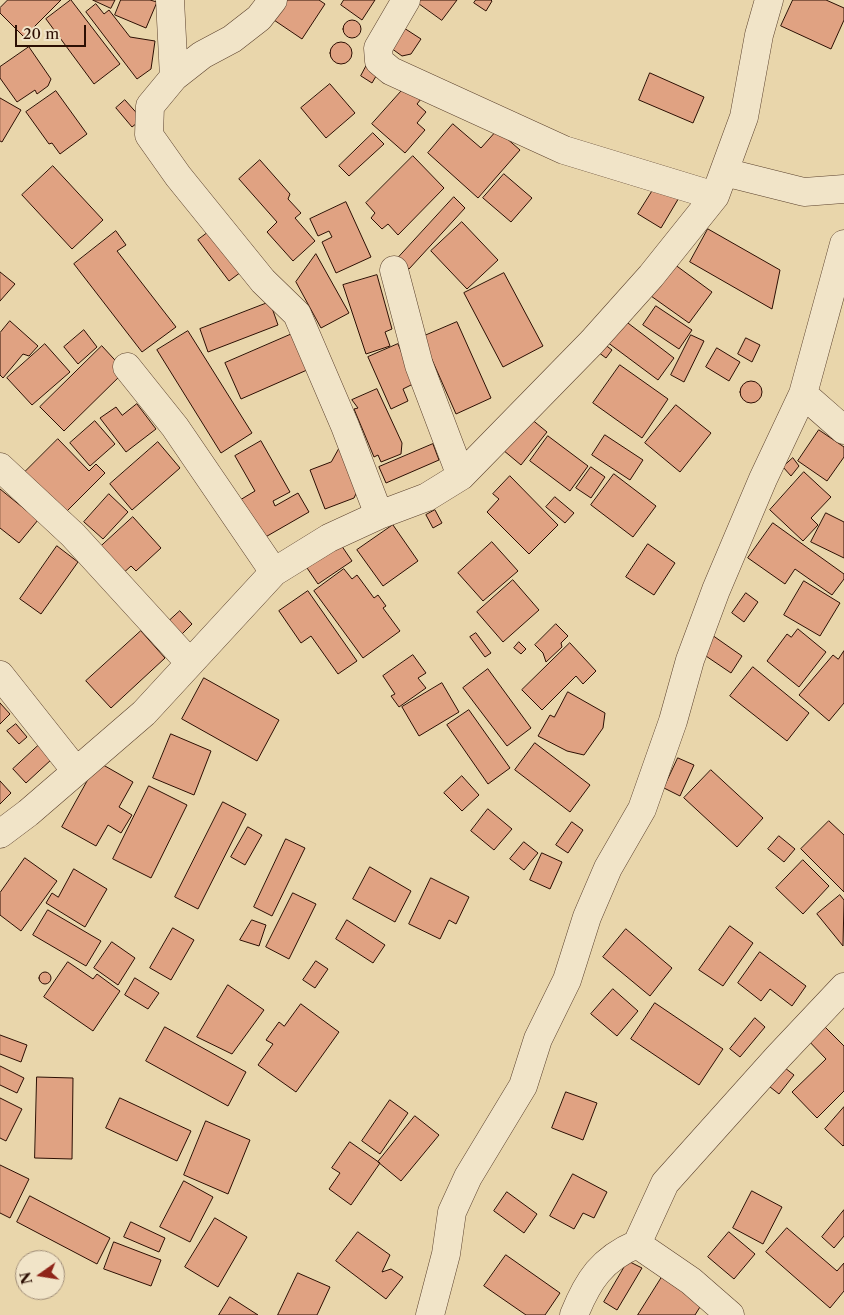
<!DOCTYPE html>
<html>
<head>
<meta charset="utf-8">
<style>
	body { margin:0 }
	#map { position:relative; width:844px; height:1315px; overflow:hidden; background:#e9d6ab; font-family:"Libre Caslon Text",serif }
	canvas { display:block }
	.north { position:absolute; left:15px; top:1250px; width:50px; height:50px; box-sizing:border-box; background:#f1e4c8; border:1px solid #a28f79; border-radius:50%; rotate:257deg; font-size:14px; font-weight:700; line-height:20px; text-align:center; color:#2c0f03 }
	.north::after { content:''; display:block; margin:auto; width:18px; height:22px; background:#8f2418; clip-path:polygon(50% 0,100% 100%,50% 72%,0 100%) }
	.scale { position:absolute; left:15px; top:25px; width:71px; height:22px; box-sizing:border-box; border:2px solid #2c0f03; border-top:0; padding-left:6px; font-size:15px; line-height:18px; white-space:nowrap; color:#2c0f03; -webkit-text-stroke:4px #f1e4c8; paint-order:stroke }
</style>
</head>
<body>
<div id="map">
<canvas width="844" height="1315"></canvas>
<div class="north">N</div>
<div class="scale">20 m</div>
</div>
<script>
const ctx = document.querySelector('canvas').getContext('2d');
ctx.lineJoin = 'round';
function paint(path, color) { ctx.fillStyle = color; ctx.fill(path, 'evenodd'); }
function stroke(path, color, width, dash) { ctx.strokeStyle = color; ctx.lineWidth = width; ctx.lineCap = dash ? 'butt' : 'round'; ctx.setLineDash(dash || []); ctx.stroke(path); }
const building = new Path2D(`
	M8,0H61L24,37L0,13V8Z
	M71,0L120,64L94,84L46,19Z
	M93,0H115L111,8Z
	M121,0H150L157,2L146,28L115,15Z
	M283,0H319L325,4L302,39L271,18Z
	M344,0H375L362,20L341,5Z
	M414,0H457L442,20Z
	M476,0H491L492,1L486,11L474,3Z
	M793,0H826L844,8V20L831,49L781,26Z
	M96,4L104,14L109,10L130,37L155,41L151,69L137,79L86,12Z
	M343 29a9 9 0 1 1 18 0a9 9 0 1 1-18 0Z
	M404,28L421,39L411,54L402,56L391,48Z
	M330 53a11 11 0 1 1 22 0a11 11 0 1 1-22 0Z
	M29,47L51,79L48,86L37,94L35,90L17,102L0,78V67Z
	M370,59L382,66L372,83L361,76Z
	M650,73L704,97L693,123L639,100Z
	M330,84L355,113L326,138L301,108Z
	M406,86L421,99L417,104L426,112L417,123L425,130L405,153L372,124Z
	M56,91L87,134L60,154L52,143L49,144L26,112Z
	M0,98L21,110L2,142L0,141Z
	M125,100L142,119L132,127L116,108Z
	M453,124L481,148L497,130L520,150L478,198L428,153Z
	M373,133L384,144L349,176L339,166Z
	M413,156L444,188L398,235L388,224L382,229L371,218L375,213L366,203Z
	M260,160L290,194L288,199L301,213L295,218L315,241L293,261L267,232L277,222L239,179Z
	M53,166L103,220L72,249L22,195Z
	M504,174L532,198L511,222L483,198Z
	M658,182L680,196L661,228L638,214Z
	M454,197L465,208L409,269L398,258Z
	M346,202L371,257L336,273L322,242L332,237L329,231L318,236L310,219Z
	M462,222L498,260L467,289L431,251Z
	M214,228L245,269L229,281L198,240Z
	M708,229L780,270L772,309L690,262Z
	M116,231L126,245L117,251L176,327L142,352L74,264Z
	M316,254L349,313L321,328L296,282Z
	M674,264L712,292L689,323L651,296Z
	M0,272L15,284L0,301Z
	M504,273L543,346L503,367L464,293Z
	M377,275L392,329L385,332L390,346L366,354L343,285Z
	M270,302L278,325L208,352L200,329Z
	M656,306L692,330L679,349L643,325Z
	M620,317L674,358L658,380L603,339Z
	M10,321L38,346L29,356L23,354L3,378L0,375V333Z
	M457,322L491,398L456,414L422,337Z
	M84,330L97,347L78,364L64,347Z
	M188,331L252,433L221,453L157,350Z
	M292,334L307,370L241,399L225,363Z
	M691,335L704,341L684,382L671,375Z
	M746,338L760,345L752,362L738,354Z
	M600,341L612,350L606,358L594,349Z
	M45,344L70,372L32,405L7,378Z
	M398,344L415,383L403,389L408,401L391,409L368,357Z
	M102,346L125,371L64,431L40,407Z
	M717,348L740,362L729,381L706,367Z
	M620,365L668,399L642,438L593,403Z
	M740 392a11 11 0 1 1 22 0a11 11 0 1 1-22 0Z
	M377,389L402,443L401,454L381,462L378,455L374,457L354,409L358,408L352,400Z
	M137,404L156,429L126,452L100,418L116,407L122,415Z
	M676,405L711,433L680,472L645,443Z
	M530,418L547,432L521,465L503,450Z
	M95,421L115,444L90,466L70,443Z
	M819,430L844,447V457L827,481L798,461Z
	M605,435L643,460L630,480L592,455Z
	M548,436L588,466L570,491L530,461Z
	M58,439L89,471L96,464L105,473L65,513L24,473Z
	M261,441L290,492L273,501L275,506L298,493L309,512L262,539L240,500L255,491L235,456Z
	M158,442L180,468L132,510L110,484Z
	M433,444L439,460L386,483L379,467Z
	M340,447L360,485L354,498L325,509L310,470L331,462Z
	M793,458L799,466L791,476L783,467Z
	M591,467L605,477L591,498L576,488Z
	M804,472L831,497L811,518L818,525L803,541L770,510Z
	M614,474L656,506L633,537L591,505Z
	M510,476L558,525L529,554L487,512L499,499L493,494Z
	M0,489L38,520L19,543L0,528Z
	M109,494L128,512L103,539L84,522Z
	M555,497L574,513L565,523L546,507Z
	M435,510L442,523L433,528L426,515Z
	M826,513L844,522V558L811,542Z
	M133,517L161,548L136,571L131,566L120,576L97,550Z
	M773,523L844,574V579L832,595L795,569L785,584L748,558Z
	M393,525L418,561L383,586L357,550Z
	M339,542L352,561L318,584L305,565Z
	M492,542L518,571L483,601L458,573Z
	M648,544L675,563L654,595L626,577Z
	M57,546L78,562L41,614L20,599Z
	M344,569L352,579L357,575L374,598L378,595L386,606L383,608L400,631L363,658L314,591Z
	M513,580L539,610L503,642L477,612Z
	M804,581L840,603L820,636L784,615Z
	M308,591L357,661L338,674L311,636L301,643L279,611Z
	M746,593L758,602L744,622L732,613Z
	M180,611L192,624L181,635L168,622Z
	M556,624L568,636L561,643L562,647L546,662L543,653L535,645Z
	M798,629L826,652L799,687L767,661L787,634L791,637Z
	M141,631L165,658L111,708L86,681Z
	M476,633L491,653L485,657L470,637Z
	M712,635L742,656L731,673L700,652Z
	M519,642L526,649L521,654L514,648Z
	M570,643L596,671L583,684L576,676L542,710L522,690Z
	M844,651V703L829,721L799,695L833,655L838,659Z
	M413,655L426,673L418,678L426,688L399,707L391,696L395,694L383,676Z
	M753,667L809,713L787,741L730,696Z
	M488,669L531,728L507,746L463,688Z
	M204,678L279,720L257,761L182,719Z
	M442,683L459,712L419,736L402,707Z
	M568,692L605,713L603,728L584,755L567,751L538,736L550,715L554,717Z
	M0,703L10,714L0,724Z
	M469,710L510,768L488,784L447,725Z
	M16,724L27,737L19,744L7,731Z
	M171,734L211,751L194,795L153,778Z
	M535,743L590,785L570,812L515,770Z
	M39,745L52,759L26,783L13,769Z
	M678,758L694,765L680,796L664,788Z
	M98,762L133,782L119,807L132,815L121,833L108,825L96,846L62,827Z
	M711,770L763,818L737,847L684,798Z
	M462,776L479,795L462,811L444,793Z
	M0,781L11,793L0,804Z
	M149,786L187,805L151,878L113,859Z
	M223,802L246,814L198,909L175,897Z
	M488,809L512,829L494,850L471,831Z
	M829,821L844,835V892L801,849Z
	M572,822L583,830L568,853L556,845Z
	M248,827L262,835L245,865L231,857Z
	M779,836L795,849L784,862L768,849Z
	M286,839L305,848L272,916L254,907Z
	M524,842L538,853L524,870L510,859Z
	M542,853L562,862L550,889L530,880Z
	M25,858L57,881L21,931L0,915V893Z
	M803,860L829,886L803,914L776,888Z
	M370,867L411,891L395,922L353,899Z
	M74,869L107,889L85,927L46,903L52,893L58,897Z
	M431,878L469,897L456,924L449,920L440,939L409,924Z
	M293,893L316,904L289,959L266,947Z
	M840,895L844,900L843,946L817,914Z
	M48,910L101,941L86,966L33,935Z
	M252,920L266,925L259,946L240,940Z
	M347,920L385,945L373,963L336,939Z
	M730,926L753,943L723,986L699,970Z
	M173,928L194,940L171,980L150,968Z
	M626,929L672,968L650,996L603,957Z
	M112,942L135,958L118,985L94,968Z
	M760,952L806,986L792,1006L770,989L761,1001L738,983Z
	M316,961L328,969L315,988L303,980Z
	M68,962L93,979L97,974L120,991L93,1031L44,997Z
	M39 978a6 6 0 1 1 12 0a6 6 0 1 1-12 0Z
	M135,978L159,993L148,1009L125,995Z
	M228,985L264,1010L232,1054L197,1037Z
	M613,989L638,1011L617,1036L591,1014Z
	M655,1003L723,1049L699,1085L631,1039Z
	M301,1004L339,1032L296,1092L258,1065L273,1044L266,1040L279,1022L284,1026Z
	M755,1018L765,1027L740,1057L730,1049Z
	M820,1022L844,1046V1091L817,1118L792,1092L826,1059L805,1037Z
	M165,1027L246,1072L228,1106L146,1061Z
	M0,1035L27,1045L21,1062L0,1054Z
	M780,1064L794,1075L779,1094L765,1083Z
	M0,1066L24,1078L17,1093L0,1085Z
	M37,1077L73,1078L72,1159L35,1158Z
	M566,1092L597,1103L583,1140L552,1128Z
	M0,1098L22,1109L6,1141L0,1138Z
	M120,1098L191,1131L177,1161L106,1128Z
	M390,1100L408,1113L380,1154L362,1141Z
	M844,1107V1145L843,1146L825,1129Z
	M415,1116L439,1135L401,1181L378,1162Z
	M206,1121L250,1140L228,1194L184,1175Z
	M350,1142L380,1163L351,1205L329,1189L340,1173L332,1168Z
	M0,1165L29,1179L10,1218L0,1213Z
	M573,1174L607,1192L594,1218L583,1213L574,1229L550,1216Z
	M184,1181L213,1197L190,1242L160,1227Z
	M752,1191L782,1207L763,1244L733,1228Z
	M507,1192L537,1214L524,1233L494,1211Z
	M30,1196L110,1238L97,1264L17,1222Z
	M844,1210V1236L834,1248L822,1237Z
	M215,1218L247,1237L218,1287L185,1267Z
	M131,1222L165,1238L159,1252L124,1237Z
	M787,1228L837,1271L844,1263V1291L830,1308L766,1252Z
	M358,1232L390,1255L382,1272L391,1269L403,1277L386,1299L336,1261Z
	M729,1232L755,1254L734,1279L708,1257Z
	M114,1242L161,1260L151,1286L104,1269Z
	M506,1255L560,1293L545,1315H526L484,1286Z
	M628,1261L642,1268L617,1310L604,1302Z
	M298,1273L330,1287L317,1315H278Z
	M662,1277L703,1302L695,1315H638Z
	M230,1297L258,1315H219Z`);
paint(building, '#e0a282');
stroke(building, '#2c0f03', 1);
const minor = new Path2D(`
	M170,0L174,77
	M273,0L259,18L232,39L202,55L174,77L150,106L149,135L178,176L263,281L297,314L345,426L379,515
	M406,0L378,48L379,61L391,71L564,150L715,196
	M724,172L804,192L844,189
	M394,270L419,365L461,476
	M127,367L175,427L274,572
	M803,394L844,430
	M0,467L73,535L190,663
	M0,675L76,771
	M0,834L28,813L144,713L274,572L329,538L379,515L427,497L461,476L592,342L651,276L715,196L744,117L759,35L769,0
	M637,1244L691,1281L730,1315
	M430,1315L446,1254L452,1212L468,1177L523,1086L538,1039L567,980L587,917L608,868L642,809L673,721L690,660L716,590L763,479L803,394L844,244
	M574,1315C588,1280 602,1259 637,1244L665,1183L778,1057L844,987`);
stroke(minor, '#5b412d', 29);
stroke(minor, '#f1e4c8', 28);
</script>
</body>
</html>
